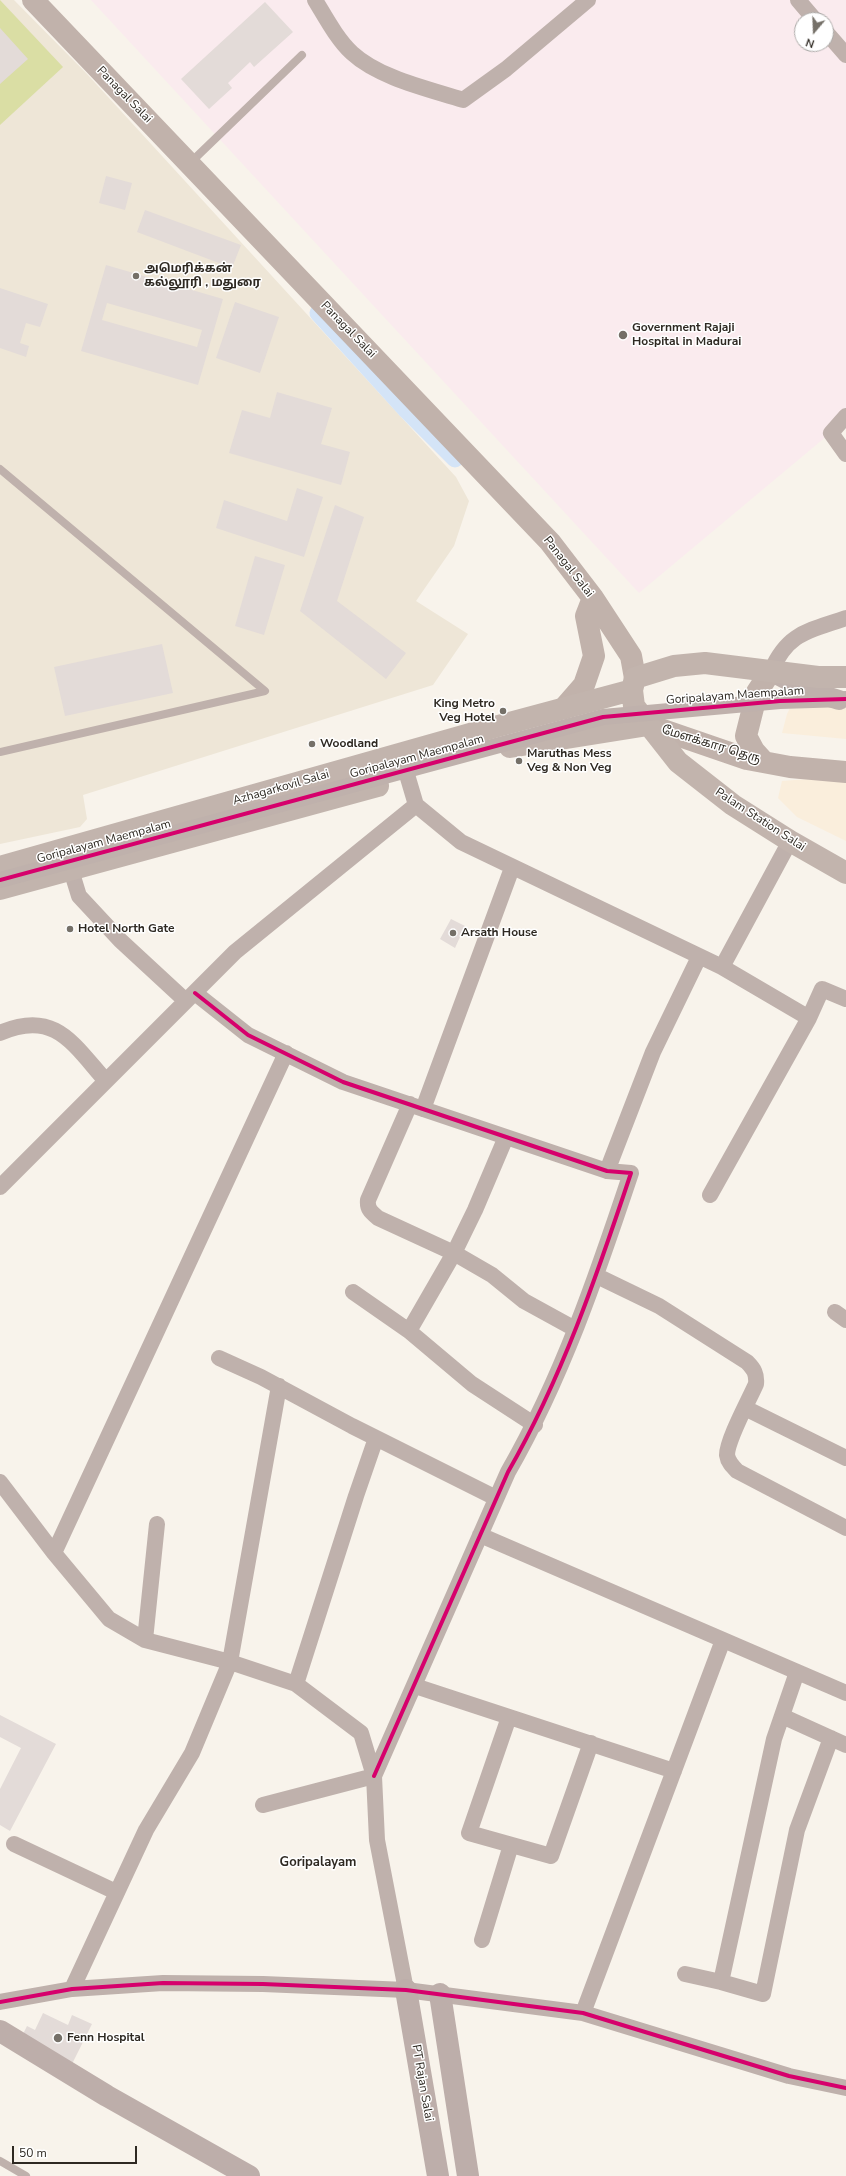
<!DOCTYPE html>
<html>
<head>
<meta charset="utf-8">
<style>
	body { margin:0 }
	#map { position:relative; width:846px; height:2176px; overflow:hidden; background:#f8f3eb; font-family:"Nunito Sans",sans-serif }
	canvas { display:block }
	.north { position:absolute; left:794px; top:12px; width:40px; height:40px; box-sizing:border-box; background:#fff; border:1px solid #aba9a7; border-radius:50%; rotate:199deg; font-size:11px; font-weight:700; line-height:16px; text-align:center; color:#2e2922 }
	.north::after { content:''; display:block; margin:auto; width:14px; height:18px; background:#757068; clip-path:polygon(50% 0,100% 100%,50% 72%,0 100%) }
	.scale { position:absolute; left:12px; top:2146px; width:125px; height:18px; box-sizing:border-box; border:2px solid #2e2922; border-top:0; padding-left:5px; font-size:12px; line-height:14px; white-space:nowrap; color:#2e2922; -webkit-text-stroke:3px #fff; paint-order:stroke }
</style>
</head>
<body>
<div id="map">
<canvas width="846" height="2176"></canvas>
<div class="north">N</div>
<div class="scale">50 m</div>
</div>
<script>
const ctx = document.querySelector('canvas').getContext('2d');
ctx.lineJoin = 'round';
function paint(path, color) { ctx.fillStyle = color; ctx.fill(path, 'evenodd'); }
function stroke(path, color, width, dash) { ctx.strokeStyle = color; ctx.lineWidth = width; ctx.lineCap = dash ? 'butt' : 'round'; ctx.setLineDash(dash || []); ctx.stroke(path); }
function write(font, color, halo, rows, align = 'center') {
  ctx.font = font + ' "Nunito Sans","Noto Sans Tamil",sans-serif'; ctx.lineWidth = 3; ctx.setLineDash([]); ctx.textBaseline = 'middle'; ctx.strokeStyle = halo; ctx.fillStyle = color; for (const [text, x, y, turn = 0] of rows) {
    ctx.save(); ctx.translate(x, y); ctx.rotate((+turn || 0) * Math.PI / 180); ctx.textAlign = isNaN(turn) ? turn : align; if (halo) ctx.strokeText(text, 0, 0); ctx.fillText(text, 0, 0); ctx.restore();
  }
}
paint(new Path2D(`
	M795,698L846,700V739L782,733L787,714Z
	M846,776V841L797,817L778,798L782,781Z`), '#faeedc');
paint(new Path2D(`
	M0,0H14L87,74L456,477L469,501L454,546L416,601L468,634L433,685L83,795L87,819L80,827L0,844Z`), '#eee6d7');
paint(new Path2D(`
	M91,0H846V420L639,593ZM802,20H826V44H802Z`), '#faebee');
paint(new Path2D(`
	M0,0L63,67L0,125Z`), '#dadea4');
stroke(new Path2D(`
	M318,313L406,410L455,459`), '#d4e4f7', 17);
paint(new Path2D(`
	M265,2L293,32L254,67L250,62L228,83L232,88L209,109L181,79Z
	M0,28L28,59L0,84Z
	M106,176L132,183L125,210L99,203Z
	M145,210L241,245L232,268L137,232Z
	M106,265L223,299L198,385L81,351ZM107,303L202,330L197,347L102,320Z
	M0,288L48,304L40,327L26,323L20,343L29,346L26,357L0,348Z
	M235,302L279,317L260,373L216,358Z
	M277,392L332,408L321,444L350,452L341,485L229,453L242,410L270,418Z
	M297,488L323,497L304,557L216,528L224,500L287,521Z
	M335,505L364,517L337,601L406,653L386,679L300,611Z
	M255,556L285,565L264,635L235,626Z
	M162,644L173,693L65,716L54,667Z
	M451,919L465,926L455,948L440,939Z
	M0,1715L56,1744L10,1831L0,1825V1789L21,1748L0,1737Z
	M43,2013L68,2025L72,2015L92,2024L72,2064L20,2040L27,2026L35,2030Z`), '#e3dbd8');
stroke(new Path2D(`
	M190,163L302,55
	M0,469L265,691L0,752
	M0,2161L26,2176`), '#bfb1ac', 8);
stroke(new Path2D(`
	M315,0C326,18 337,39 352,53C379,78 429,89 463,100L506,69L588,0
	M798,0L815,20
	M826,32L846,55
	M846,416L831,433L846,454
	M771,671C788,632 809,631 846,618
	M408,778L416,805L461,842L722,967L809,1018L822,989L846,999
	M71,870L79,896L120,940L186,1001
	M722,967L790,841
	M195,993L248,1035L343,1082L607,1171L631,1173C597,1275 562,1378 508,1472L374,1776
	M0,1033C55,1009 73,1044 106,1081
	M410,1104L368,1200C367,1209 371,1212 378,1218L454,1253L492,1275L524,1301L575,1329
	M423,1109L512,868
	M607,1171L653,1052L699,957
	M0,1187L235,952L416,805
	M710,1195L809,1018
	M597,1276L659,1306L747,1362C754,1369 757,1374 756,1384C749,1400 727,1440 727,1455C728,1462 732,1466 737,1471L846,1528
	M353,1292L409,1331L472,1384L535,1425
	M835,1312L846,1320
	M409,1331L454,1253L475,1210L506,1137
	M219,1358L261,1377L352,1426L496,1498
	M745,1408L846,1458
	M0,1482L54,1553L109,1619L145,1640L230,1662L296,1684L361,1733L374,1776L377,1840L406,1990
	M480,1535L846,1693
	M54,1553L286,1053
	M145,1640L157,1524
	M296,1684L356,1496L376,1438
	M415,1686L674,1771
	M782,1716L846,1745
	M509,1717L469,1833L551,1856L591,1743
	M263,1805L374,1776
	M14,1844L116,1892
	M482,1940L511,1845
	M685,1974L721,1982L763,1994L797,1830L831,1738
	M721,1982L774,1739L797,1672
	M72,1989L146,1830L192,1753L230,1662L279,1386
	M0,2002L72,1989L163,1983L263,1984L406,1990L583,2013L789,2076L846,2088
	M583,2013L723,1640`), '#bfb1ac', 16);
stroke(new Path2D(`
	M774,673L807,690L839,700`), '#bfb1ac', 20);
stroke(new Path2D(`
	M406,1990L438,2176
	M440,1994L468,2176
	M0,2031L107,2096L249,2176`), '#bdaeaa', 22);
stroke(new Path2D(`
	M33,0L550,542L593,598L631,656L635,678
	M564,708L584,685L594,656L586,616L593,598
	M648,725L747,759L790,767L846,772
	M764,762L754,751L746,736L757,692L771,671`), '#c1b2ab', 22);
stroke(new Path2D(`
	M846,677H818L705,663L674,666L635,678L632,690L634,706L678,762L733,805L790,841L846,873
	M510,747L648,725
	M0,867L498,726L632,690
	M0,889L378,786`), '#c2b4ad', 22);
stroke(new Path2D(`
	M0,880L603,717L780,701L846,699`), '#bfb1ac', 16);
stroke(new Path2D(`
	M0,880L603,717L780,701L846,699
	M195,993L248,1035L343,1082L607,1171L631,1173C597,1275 562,1378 508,1472L374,1776
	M0,2002L72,1989L163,1983L263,1984L406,1990L583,2013L789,2076L846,2088`), '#d6006c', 4);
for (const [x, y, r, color] of [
	[136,276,4,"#757068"],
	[623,335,5,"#757068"],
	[503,711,4,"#757068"],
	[312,744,4,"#757068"],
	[519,761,4,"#757068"],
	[70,929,4,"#757068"],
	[453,933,4,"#757068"],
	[58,2038,5,"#757068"]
]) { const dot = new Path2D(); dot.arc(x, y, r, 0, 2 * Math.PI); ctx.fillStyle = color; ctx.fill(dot); stroke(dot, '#fff', 1.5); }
write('12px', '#2e2922', '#fff', [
	["Panagal Salai",124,95,46],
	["Panagal Salai",348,330,46],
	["Panagal Salai",568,567,52],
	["Goripalayam Maempalam",735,696,-4],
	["மேளக்கார தெரு",711,745,17],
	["Goripalayam Maempalam",417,757,-15],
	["Azhagarkovil Salai",281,788,-16],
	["Palam Station Salai",760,820,33],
	["Goripalayam Maempalam",104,842,-15],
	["PT Rajan Salai",422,2083,80]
]);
write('bold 12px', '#2e2922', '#fff', [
	["அமெரிக்கன்",144,269],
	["கல்லூரி , மதுரை",144,283],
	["Government Rajaji",632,328],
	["Hospital in Madurai",632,342],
	["King Metro",495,704,"right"],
	["Veg Hotel",495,718,"right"],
	["Woodland",320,744],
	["Maruthas Mess",527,754],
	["Veg & Non Veg",527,768],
	["Hotel North Gate",78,929],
	["Arsath House",461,933],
	["Fenn Hospital",67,2038]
], 'left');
write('bold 13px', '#2e2922', '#fff', [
	["Goripalayam",318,1863]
]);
</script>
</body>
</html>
